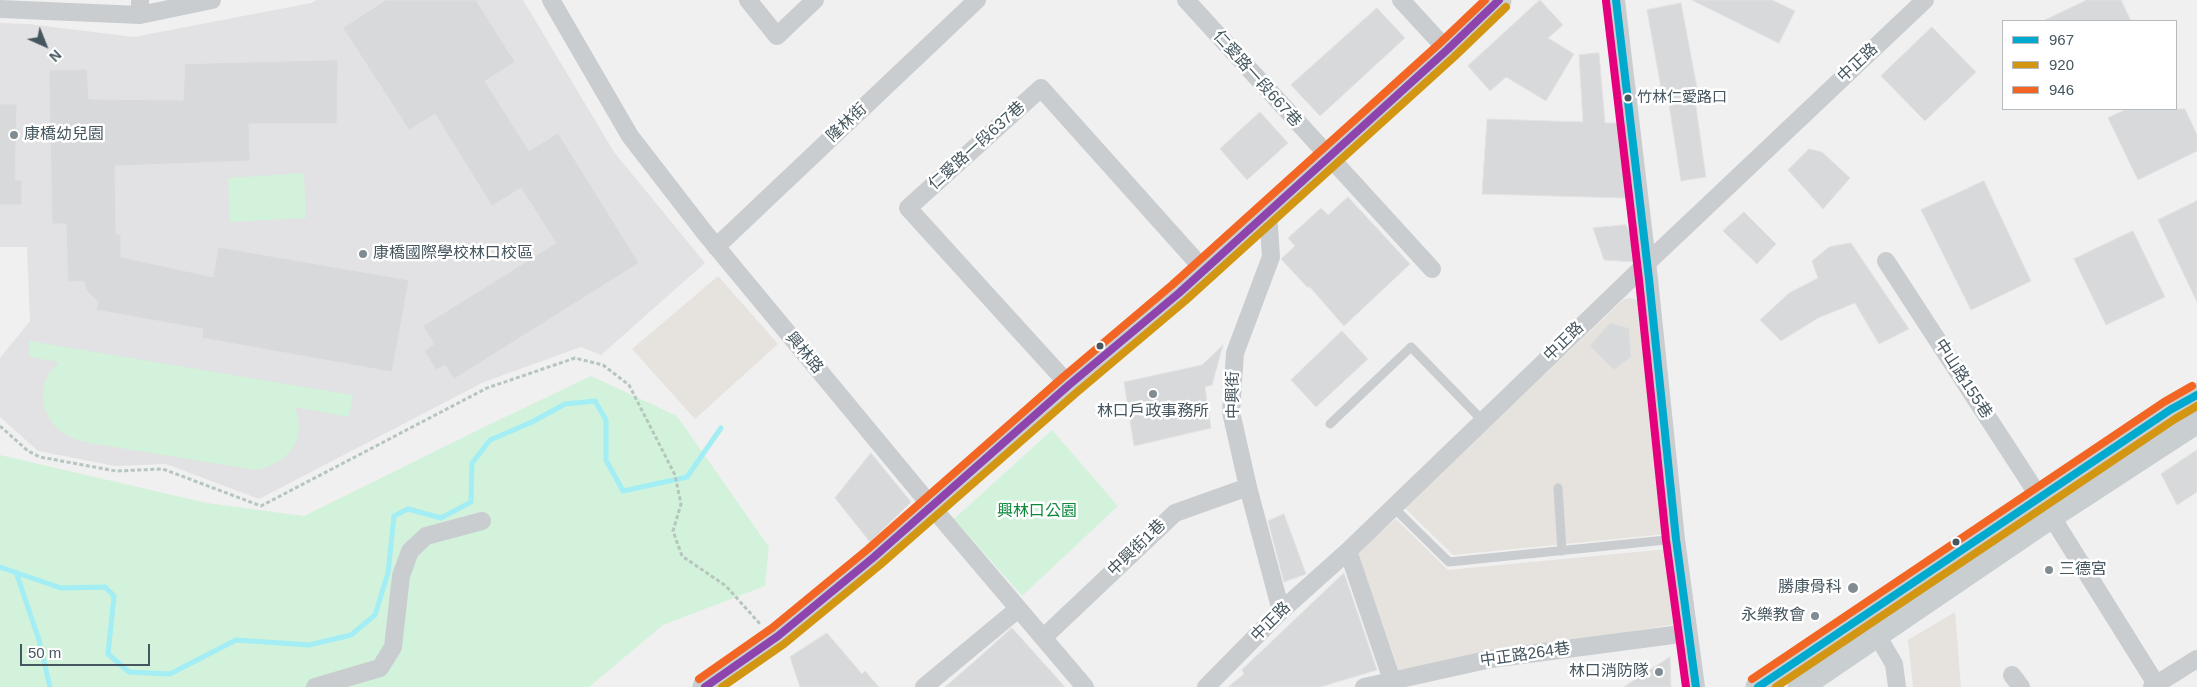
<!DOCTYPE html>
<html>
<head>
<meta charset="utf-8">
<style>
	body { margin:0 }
	#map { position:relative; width:2197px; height:687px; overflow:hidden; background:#f1f0f0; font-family:Arial,sans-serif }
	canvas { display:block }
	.legend { position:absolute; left:2002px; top:20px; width:175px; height:90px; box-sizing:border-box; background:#fff; border:1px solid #b5bbbf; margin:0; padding:6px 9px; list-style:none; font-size:15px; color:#45565f }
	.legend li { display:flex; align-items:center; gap:10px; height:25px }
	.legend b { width:25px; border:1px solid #b5bbbf }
	.north { position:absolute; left:20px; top:20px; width:50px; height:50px; -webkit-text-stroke:4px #fff; paint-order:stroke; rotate:136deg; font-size:14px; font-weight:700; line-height:20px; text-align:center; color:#45565f }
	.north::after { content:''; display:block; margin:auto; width:18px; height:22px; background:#45565f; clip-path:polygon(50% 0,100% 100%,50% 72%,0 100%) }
	.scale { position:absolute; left:20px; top:644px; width:130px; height:22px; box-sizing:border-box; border:2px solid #45565f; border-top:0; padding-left:6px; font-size:15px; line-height:18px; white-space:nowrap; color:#45565f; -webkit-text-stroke:4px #fff; paint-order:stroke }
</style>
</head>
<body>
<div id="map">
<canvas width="2197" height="687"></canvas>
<ul class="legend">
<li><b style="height:6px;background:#00a9ce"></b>967</li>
<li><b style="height:6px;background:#d39613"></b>920</li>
<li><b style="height:6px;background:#f26522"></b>946</li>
</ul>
<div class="north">N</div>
<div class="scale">50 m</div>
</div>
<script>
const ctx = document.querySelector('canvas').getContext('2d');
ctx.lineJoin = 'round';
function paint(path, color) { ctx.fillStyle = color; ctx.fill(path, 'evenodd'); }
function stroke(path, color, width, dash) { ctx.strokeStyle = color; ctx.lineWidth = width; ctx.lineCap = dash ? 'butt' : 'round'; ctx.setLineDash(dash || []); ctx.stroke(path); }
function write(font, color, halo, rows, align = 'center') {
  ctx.font = font + ' Arial,"Noto Sans TC",sans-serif'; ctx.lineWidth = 5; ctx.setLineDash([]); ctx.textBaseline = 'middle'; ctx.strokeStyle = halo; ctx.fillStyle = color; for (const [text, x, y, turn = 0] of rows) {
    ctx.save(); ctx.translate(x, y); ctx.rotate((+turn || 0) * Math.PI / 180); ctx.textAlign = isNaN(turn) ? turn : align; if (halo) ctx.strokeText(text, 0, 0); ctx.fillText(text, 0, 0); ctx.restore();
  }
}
paint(new Path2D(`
	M718,276L778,344L695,419L632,349Z
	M1629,298L1637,300L1642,312L1666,534L1453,555L1405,508L1623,300Z
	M1396,519L1448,570L1668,549L1676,624L1399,670L1357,552Z
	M1955,612L1961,687H1913L1908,640Z`), '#e6e2dd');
paint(new Path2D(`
	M317,0H523L614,152L705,263L601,355L581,347L484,382L259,499L166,464L115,466L38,451L0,417V358L30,321L27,247H0V23L28,24L134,37L311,3Z`), '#e2e1e3');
paint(new Path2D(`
	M304,173L306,218L230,222L228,178Z
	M30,341L353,395L349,417L295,407C308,439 288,465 255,470L89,443C83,441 76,440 70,437C48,427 36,400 47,377C49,372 55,367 59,362L29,357Z
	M591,376L677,416L769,547L765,586L663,625L589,687H0V455L207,503L304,516L478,430Z
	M1052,430L1118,506L1022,596L954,519Z`), '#d2f2db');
stroke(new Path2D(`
	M0,567L61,588L105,587L114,596L108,654L129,672L170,674L236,640L309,645L351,635L375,615L388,573L394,516L408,509L441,518L471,502L472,463L490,440L532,422L565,404L595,401L606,420V460L623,491L687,477L721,428
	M16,572L39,640L50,687`), '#a3edf4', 5);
const building = new Path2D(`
	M386,0H476L515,62L485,81L529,151L558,133L639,263L454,379L445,365L436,370L424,351L434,344L423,326L556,243L521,188L492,206L435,114L409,130L343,28Z
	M1540,0L1563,25L1548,38L1574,54L1546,101L1506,77L1490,91L1468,66Z
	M1692,0H1772L1795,11L1779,43Z
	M2087,0H2121L2131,21H2043Z
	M1681,3L1698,93H1694L1706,177L1681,181L1668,98L1663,99L1647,10Z
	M1377,8L1405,38L1320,116L1291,85Z
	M1932,27L1976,72L1925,121L1881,76Z
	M1599,53L1605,123H1620L1627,185L1626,198L1482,194L1487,119L1583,122L1579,55Z
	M338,60L337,124H249L250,161L115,166L116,234H121V257L213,277L218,247L409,280L392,372L202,338L203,329L96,310L98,302L86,290L84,281L68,282L66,224H52L49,70L87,69L89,99L183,100L185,64Z
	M0,104H17L15,180H22V205H0Z
	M2127,109H2185L2197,135V151L2138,180L2108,118Z
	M1260,112L1288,143L1247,180L1220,149Z
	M1809,149L1822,152L1850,178L1823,209L1788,170Z
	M1984,181L2031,281L1971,310L1921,210Z
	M1348,197L1410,264L1344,326L1309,286L1308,288L1281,259L1295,246L1288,238L1321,208L1328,215Z
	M2197,201V302L2158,220Z
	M1744,212L1776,244L1757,264L1723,231Z
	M1626,225L1634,242L1636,259L1633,262L1604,260L1593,228Z
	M2133,231L2165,297L2106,325L2074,259Z
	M1851,243L1909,329L1879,344L1855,303L1818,318L1781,341L1760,320L1789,293L1818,278L1812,261L1829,247Z
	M1610,323L1629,328L1631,357L1614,370L1590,346Z
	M1342,331L1368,359L1316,407L1291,380Z
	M1223,345L1212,385L1205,387L1211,428L1134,446L1124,382L1202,365Z
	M2197,450V492L2177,505L2161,474Z
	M871,453L911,502L870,542L835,498Z
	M1284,514L1306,574L1284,582L1268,521Z
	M1344,573L1377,670L1320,687H1228L1244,674L1242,670Z
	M1012,628L1065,687H945L975,661Z
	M827,633L862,674L865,671L879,687H800L790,657Z
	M1670,657L1671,687H1624Z`);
paint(building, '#d8d9da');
stroke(building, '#e2e2e3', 1);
stroke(new Path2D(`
	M0,426L28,451L40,457L116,471L163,469L261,506L487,388L575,358L603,365L629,385L675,475L681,504L673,531L682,556L726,586L760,624`), '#b6c6bf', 3, [4, 2.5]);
stroke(new Path2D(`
	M1330,424L1411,347L1483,421
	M1558,488L1562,551
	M1393,507L1449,562L1676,539`), '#c9cdcf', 9);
stroke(new Path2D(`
	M140,0V15
	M551,0L630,136L705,233L932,507L1085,687
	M748,0L777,36L815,0
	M1186,0L1432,269
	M1401,0L1447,50
	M1616,0L1649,279L1676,539L1696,687
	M0,9L140,15L212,0
	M1268,211L1271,257L1235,353L1231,412L1248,487L1281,611
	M716,247L977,0
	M1886,261L2040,498L2156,684
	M1069,385L908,208L1041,88L1204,270
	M1348,551L1392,680
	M1877,635L1894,664L1897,687
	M1044,637L1175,513L1248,487
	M2012,675L2021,687
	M315,687L380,668L393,647L401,576L410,551L426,536L482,521
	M924,687L1018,609
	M1206,687L1281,611L1348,551L1647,263L1925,0
	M1364,687L1491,659L1688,633
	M2152,687L2197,659`), '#c9cdcf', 18);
stroke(new Path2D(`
	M705,687L778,636L874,557L1069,385L1179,293L1447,50L1499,0
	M1758,687L2170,410L2197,395
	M1800,687L2050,517L2197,421`), '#c9ced1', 25);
stroke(new Path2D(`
	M1616,0L1649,279L1676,539L1696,687
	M1758,687L2170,410L2197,395`), '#00a9ce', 8);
stroke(new Path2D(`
	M722,687L784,644L880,565L1076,393L1185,301L1454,57L1506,7
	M1776,687L2175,419L2197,406`), '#d39613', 8);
stroke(new Path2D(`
	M699,679L772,628L868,549L1062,378L1172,285L1440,43L1485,0
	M1752,679L2164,402L2192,386`), '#f26522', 8);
stroke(new Path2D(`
	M705,687L778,636L874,557L1069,385L1179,293L1447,50L1499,0`), '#8e44ad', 8);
stroke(new Path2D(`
	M1606,1L1639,280L1666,540L1686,687`), '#e5007d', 8);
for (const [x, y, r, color] of [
	[1628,98,4.5,"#45565f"],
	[14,135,5,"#818c92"],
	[363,254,5,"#818c92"],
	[1100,346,4.5,"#45565f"],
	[1153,394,5,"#818c92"],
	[1956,542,4.5,"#45565f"],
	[2049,570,5,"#818c92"],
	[1853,588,6,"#818c92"],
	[1815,616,5,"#818c92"],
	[1659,672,5,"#818c92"]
]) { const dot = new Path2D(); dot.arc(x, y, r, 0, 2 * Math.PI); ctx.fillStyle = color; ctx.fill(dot); stroke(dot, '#fff', 2); }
write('15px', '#45565f', '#fff', [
	["竹林仁愛路口",1637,98]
], 'left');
write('16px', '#45565f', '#fff', [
	["中正路",1858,63,-43],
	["仁愛路一段667巷",1257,79,48],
	["隆林街",847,123,-43],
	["仁愛路一段637巷",977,146,-42],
	["中正路",1564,342,-44],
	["興林路",804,353,50],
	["中山路155巷",1963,379,57],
	["中興街",1234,395,-90],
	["中興街1巷",1137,548,-44],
	["中正路",1271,622,-45],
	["中正路264巷",1525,655,-8]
]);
write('16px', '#45565f', '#fff', [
	["康橋幼兒園",24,135],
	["康橋國際學校林口校區",373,254],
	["林口戶政事務所",1153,412,"center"],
	["三德宮",2059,570],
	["勝康骨科",1842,588,"right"],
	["永樂教會",1805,616,"right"],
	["林口消防隊",1649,672,"right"]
], 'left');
write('16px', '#0d893c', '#fff', [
	["興林口公園",1037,512]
]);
</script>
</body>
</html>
